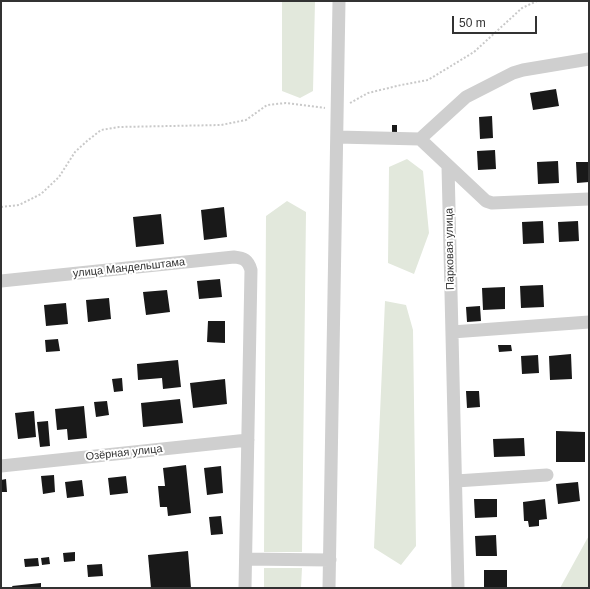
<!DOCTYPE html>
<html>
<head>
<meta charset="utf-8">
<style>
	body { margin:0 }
	#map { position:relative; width:590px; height:589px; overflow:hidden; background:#fff; font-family:Arial,sans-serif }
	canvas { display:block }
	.frame { position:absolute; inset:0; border:2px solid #323232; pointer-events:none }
	.scale { position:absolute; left:452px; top:16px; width:85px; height:18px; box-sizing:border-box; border:2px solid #323232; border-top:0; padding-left:5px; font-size:12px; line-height:14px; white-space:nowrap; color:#323232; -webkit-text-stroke:3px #fff; paint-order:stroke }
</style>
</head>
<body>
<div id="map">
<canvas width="590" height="589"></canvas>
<div class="frame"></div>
<div class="scale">50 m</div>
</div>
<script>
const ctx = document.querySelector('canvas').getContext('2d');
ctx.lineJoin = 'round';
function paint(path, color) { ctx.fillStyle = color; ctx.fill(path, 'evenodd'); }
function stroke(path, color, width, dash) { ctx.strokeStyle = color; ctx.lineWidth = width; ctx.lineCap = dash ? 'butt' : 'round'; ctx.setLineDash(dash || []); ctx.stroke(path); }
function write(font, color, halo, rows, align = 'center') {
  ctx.font = font + ' Arial,sans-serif'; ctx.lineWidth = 4; ctx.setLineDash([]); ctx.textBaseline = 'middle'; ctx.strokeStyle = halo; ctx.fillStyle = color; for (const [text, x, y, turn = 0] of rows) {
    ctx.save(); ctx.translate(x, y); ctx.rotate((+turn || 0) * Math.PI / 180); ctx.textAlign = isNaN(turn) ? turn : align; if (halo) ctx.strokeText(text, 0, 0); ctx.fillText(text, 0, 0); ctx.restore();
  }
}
paint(new Path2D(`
	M282,1H315L313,91L300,98L282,91Z
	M407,159L423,171L429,233L414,274L388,263L389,167Z
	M287,201L306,212L302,552H264L266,216Z
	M385,301L406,305L413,330L416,546L401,565L374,548Z
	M589,536V588H560L587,539Z
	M264,568H302L301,588H264Z`), '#e2e8dc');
paint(new Path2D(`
	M556,89L559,106L533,110L530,93Z
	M492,116L493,138L480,139L479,117Z
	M392,125H397V132H392Z
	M495,150L496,169L478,170L477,151Z
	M558,161L559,183L538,184L537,162Z
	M576,162H589V182L577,183Z
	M224,207L227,237L204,240L201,210Z
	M161,214L164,244L136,247L133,217Z
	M543,221L544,243L523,244L522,222Z
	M578,221L579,241L559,242L558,222Z
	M220,279L222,297L199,299L197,281Z
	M543,285L544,307L521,308L520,286Z
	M505,287V309L483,310L482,288Z
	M167,290L170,312L146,315L143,292Z
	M109,298L111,319L88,322L86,300Z
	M66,303L68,324L46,326L44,305Z
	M480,306L481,321L467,322L466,307Z
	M208,321H225V343L207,342Z
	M58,339L60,351L46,352L45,340Z
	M498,345H511L512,351L499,352Z
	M571,354L572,379L550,380L549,356Z
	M538,355L539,373L522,374L521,356Z
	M178,360L181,387L163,389L162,378L138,380L137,364Z
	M122,378L123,391L114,392L112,379Z
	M225,379L227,404L193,408L190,383Z
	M466,391H479L480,407L467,408Z
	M180,399L183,423L143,427L141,403Z
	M107,401L109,415L96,417L94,402Z
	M84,406L87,438L68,440L67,429L57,430L55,409Z
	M34,411L36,437L18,439L15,413Z
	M48,421L50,446L40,447L37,422Z
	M556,431L585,432V462H556Z
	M524,438L525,456L494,457L493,439Z
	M186,465L191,513L168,516L167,507H160L158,486H165L163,468Z
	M221,466L223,493L207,495L204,468Z
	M54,475L55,492L43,494L41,476Z
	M126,476L128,493L110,495L108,478Z
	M6,479L7,492H1V480Z
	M82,480L84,496L67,498L65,482Z
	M578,482L580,501L558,504L556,484Z
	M474,499H497V517L475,518Z
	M545,499L547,519L539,520V526L529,527L528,521H524L523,502Z
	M221,516L223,534L211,535L209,517Z
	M496,535L497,556H476L475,536Z
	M188,551L191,588H151L148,555Z
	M75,552V561L64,562L63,553Z
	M49,557L50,564L42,565L41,558Z
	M38,558L39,566L25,567L24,559Z
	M102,564L103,576L88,577L87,565Z
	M484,570H507V588H484Z
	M41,583V588H13L12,586Z`), '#191919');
stroke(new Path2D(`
	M350,103L368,93L401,85L428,80L474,52L522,8L537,1
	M1,207L19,205L41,194L59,177L75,152L87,141L101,130L119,127L221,125L246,120L267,105L286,103L325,108`), '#c9c9c9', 2, [2, 2]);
stroke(new Path2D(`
	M337,137L420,139
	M420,139L486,201L492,203L589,199
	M420,139L466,97L513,73L523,70L589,59
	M448,166L458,588
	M1,281L234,257C244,258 248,260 251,270L245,588
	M452,332L589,322
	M1,466L248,440
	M456,481L547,475
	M246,559L330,560
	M329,588L339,1`), '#cfcfcf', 13);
write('11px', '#323232', '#fff', [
	["Парковая улица",450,249,-91],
	["улица Мандельштама",129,268,-6],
	["Озёрная улица",124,453,-6]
]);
</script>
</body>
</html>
